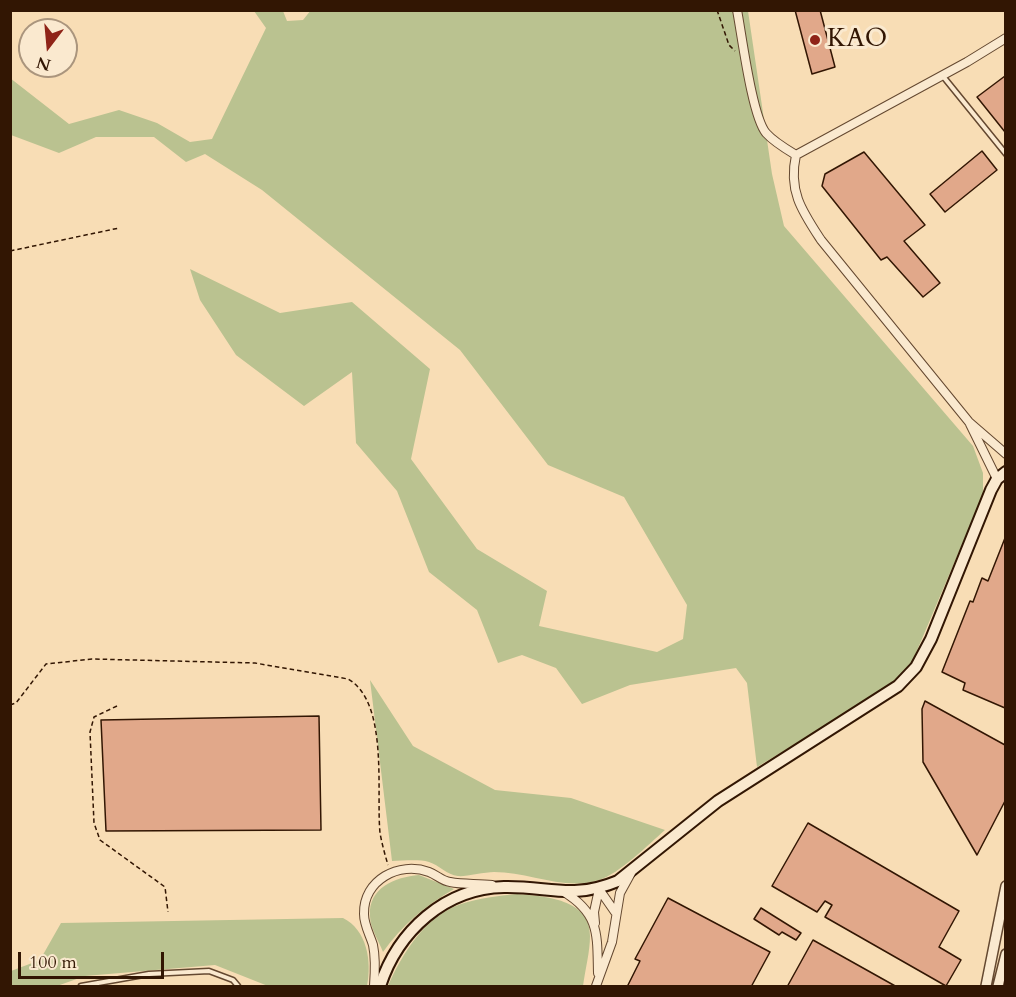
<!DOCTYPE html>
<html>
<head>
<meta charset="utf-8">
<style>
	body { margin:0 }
	#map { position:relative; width:1016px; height:997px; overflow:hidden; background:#f8ddb5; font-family:Cardo,serif }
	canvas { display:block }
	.frame { position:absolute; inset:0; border:12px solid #321603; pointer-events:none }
	.north { position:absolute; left:18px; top:18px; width:60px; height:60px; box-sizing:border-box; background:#fae9cf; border:2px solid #aa957d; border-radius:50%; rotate:196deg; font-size:16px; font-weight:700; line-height:24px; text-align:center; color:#321603 }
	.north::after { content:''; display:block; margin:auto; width:21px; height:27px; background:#8f2418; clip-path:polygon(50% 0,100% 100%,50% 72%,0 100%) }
	.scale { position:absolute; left:18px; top:952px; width:146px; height:27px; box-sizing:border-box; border:3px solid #321603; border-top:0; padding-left:8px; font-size:18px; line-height:21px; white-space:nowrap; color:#321603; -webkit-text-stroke:4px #fae9cf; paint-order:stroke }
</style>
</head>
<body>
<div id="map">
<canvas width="1016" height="997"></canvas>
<div class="frame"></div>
<div class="north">N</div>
<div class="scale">100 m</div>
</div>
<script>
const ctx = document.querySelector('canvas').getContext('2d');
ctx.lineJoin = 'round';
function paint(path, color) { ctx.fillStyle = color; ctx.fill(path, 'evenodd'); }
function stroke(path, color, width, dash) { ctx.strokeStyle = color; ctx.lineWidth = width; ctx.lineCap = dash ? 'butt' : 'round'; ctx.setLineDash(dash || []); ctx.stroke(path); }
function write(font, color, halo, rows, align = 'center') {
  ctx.font = font + ' Cardo,serif'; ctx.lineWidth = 6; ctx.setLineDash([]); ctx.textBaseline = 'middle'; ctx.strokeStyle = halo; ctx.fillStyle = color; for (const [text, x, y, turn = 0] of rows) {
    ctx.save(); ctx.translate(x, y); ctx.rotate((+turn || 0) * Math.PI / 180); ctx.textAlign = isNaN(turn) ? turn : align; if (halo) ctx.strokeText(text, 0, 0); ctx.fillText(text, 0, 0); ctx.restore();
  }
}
paint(new Path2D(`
	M311,10L748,11L772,174L784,226L973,446L983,473V495L910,667L883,691L757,767L747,683L736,668L630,685L582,704L556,668L522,655L498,663L477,610L429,572L397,491L356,443L352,372L304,406L236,355L200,300L190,269L280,313L352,302L430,369L411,459L477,549L547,591L539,626L657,652L683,639L687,605L624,497L548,465L460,350L262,190L205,154L186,162L154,137H96L59,153L11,135L10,78L69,124L119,110L157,123L190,142L212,139L266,28L254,11H283L287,21L303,20Z
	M370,680L413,746L495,790L571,798L665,830C649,844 619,874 599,880C565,891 529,872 494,872C484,872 465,877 458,876C447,875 439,865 429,862C418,859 403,861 392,861Z
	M419,875L454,889C425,906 402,925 383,952C379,941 370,928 370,916C368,888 395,877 419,875Z
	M517,894C544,896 591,899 590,936C590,952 585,970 583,986H388C402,954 425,916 461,904C479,898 498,896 517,894Z
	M343,918C367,930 372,961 367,986H268L215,965L85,976L57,986H11V971L40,960L61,923Z`), '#bac290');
const building = new Path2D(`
	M795,10H820L835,67L812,74Z
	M1005,76V132L977,97Z
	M982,151L997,170L945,212L930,194Z
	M864,152L925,225L904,241L940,283L923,297L887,257L881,260L822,186L825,174Z
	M1005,538V708L963,690L965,683L942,672L970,601L973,602L982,578L988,581Z
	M925,701L1005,745V801L977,855L923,762L922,709Z
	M319,716L321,830L106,831L101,720Z
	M808,823L959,911L939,947L961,960L946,986L825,917L832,905L825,901L817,912L772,886Z
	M668,898L770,952L751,987H627L640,961L635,959Z
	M761,908L801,933L796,940L782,932L779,935L754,919Z
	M813,940L897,987H787Z`);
paint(building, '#e1a88a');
stroke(building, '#321603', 1.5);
const service = new Path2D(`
	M942,75L1006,154
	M81,986L149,974L209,971L233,980L238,986`);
const minor = new Path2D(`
	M737,10C742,36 752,116 766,133C774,142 786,149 796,155C788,191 802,211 821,240L969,422L1006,454
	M796,155L967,62L1006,38
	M970,424L997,479
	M599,889L615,912
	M564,892C600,914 597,935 598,973
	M595,923L594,912L599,889
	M374,986C375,973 376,959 373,945C370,935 364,925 364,914C363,880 399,861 429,872C437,875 442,881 450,882C464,885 478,883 492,885
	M596,986L612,942L620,893L631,873`);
const tertiary = new Path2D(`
	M986,986L1006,886
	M998,986L1006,954`);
const secondary = new Path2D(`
	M380,986C398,931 445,888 504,887C549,886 572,900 618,881L718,801L898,686L916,667L931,639L991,490L997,479L1006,472`);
stroke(service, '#644830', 7);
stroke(minor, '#644830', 10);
stroke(tertiary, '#644830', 12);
stroke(secondary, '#321603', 14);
stroke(new Path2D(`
	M717,10L729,45L735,51
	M10,251L119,228
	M10,705L16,703L46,664L92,659L255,663L348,679C389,702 376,792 380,833C382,844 385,855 388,865
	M117,706L94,717L90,732L94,823L100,840L165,887L168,912`), '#321603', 1.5, [4.5, 3]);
stroke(service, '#fae9cf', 4);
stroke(minor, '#fae9cf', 8);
stroke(tertiary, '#fae9cf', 9);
stroke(secondary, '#fae9cf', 10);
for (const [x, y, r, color] of [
	[815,40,6,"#8f2418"]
]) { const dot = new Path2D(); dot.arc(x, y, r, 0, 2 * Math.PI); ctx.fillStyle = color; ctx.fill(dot); stroke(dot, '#fae9cf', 2); }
write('26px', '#321603', '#fae9cf', [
	["KAO",827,40]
], 'left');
</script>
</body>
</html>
